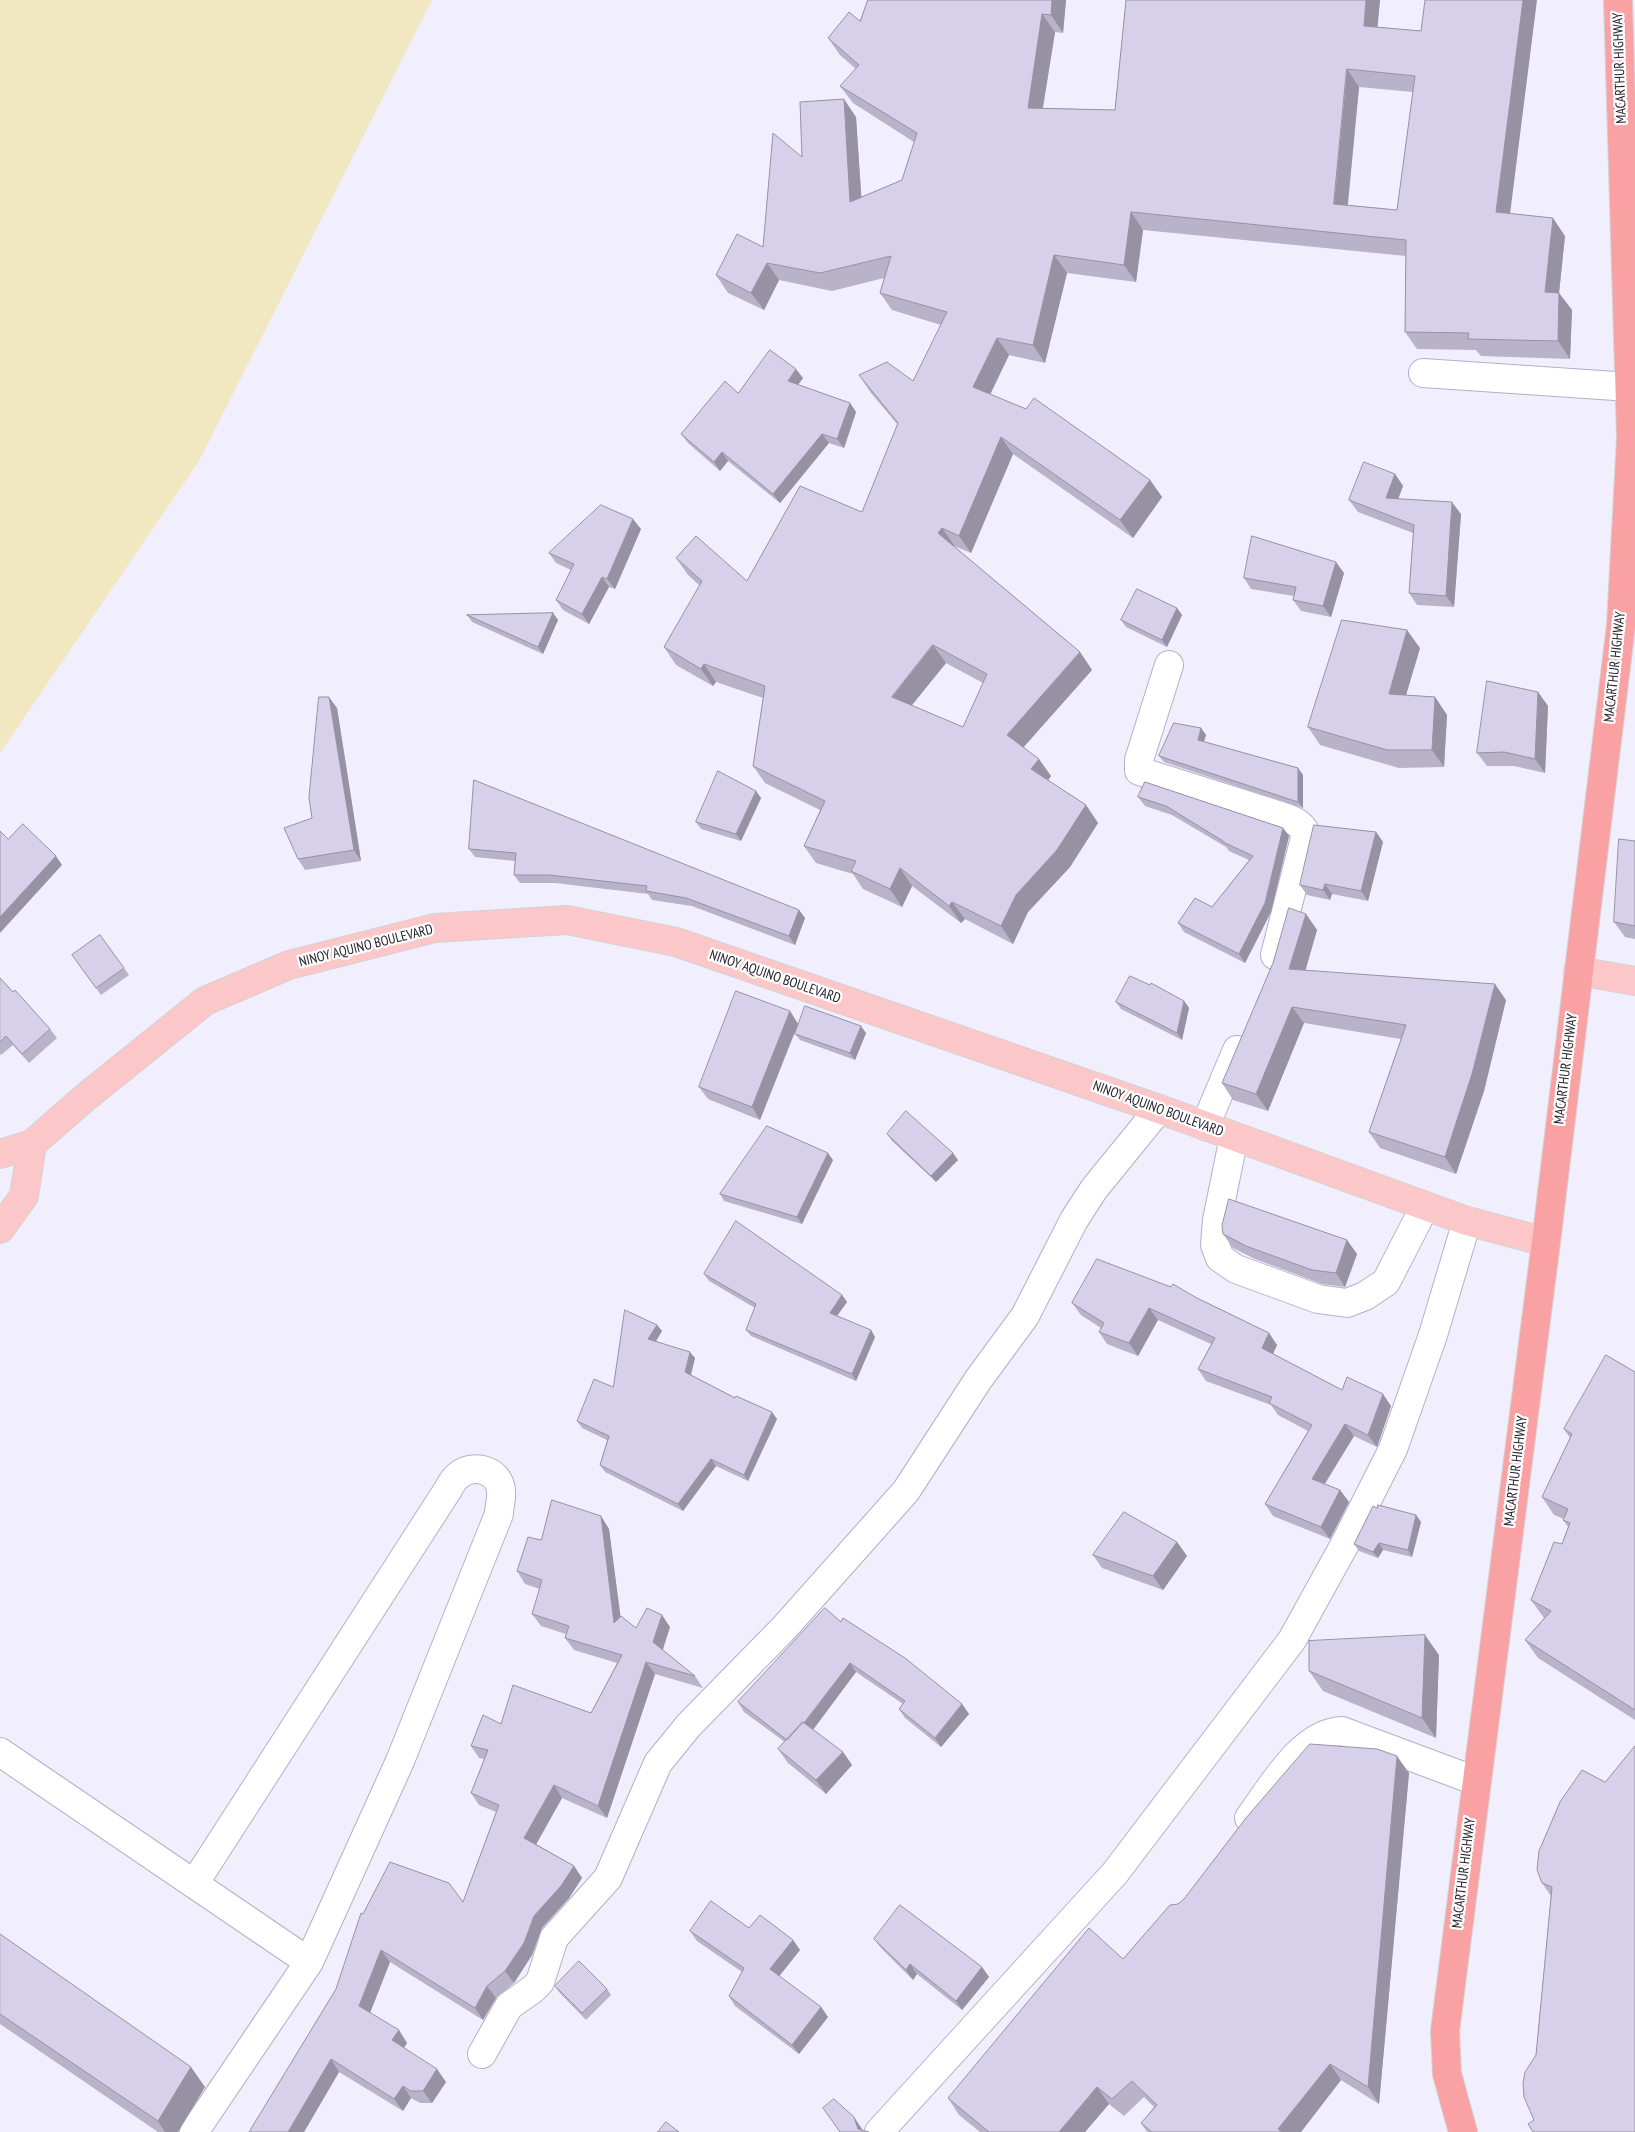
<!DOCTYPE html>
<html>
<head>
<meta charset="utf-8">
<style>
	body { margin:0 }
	canvas { display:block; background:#f1eefe }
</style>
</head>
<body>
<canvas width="1635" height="2132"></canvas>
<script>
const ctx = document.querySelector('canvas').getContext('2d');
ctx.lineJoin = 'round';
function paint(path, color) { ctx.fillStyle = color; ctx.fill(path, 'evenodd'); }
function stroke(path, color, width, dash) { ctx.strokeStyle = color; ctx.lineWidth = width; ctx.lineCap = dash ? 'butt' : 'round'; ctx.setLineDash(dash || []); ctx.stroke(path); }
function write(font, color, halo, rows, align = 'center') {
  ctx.font = font + ' "PT Sans Narrow",sans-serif'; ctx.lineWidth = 4.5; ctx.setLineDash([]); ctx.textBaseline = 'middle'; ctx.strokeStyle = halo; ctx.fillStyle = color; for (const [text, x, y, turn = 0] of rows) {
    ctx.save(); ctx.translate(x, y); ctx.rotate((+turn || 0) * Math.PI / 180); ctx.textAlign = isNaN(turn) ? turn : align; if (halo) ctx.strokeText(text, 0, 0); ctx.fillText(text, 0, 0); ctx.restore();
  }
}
paint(new Path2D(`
	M0,0H432L199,461L0,753Z`), '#f1e7c1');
const minor = new Path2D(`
	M1423,373L1630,387
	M1169,665L1139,760V771L1278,815C1289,819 1301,821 1306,834L1275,955
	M1205,1126L1237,1050
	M1234,1137L1217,1220L1215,1245L1220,1258L1236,1269L1318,1299L1347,1303L1365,1296L1386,1282L1425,1206
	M0,1752L309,1962
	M1249,1818C1272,1787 1301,1733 1342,1731L1476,1781
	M194,1884L447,1491C450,1486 454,1478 459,1475C473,1463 500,1470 501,1491C502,1498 499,1507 499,1514L400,1761L309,1962L194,2132
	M482,2054L509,2006L533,1989L540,1982L554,1938L608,1878L658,1763L689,1725L785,1627L906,1491L978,1380L1025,1316L1074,1220L1094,1189L1159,1109
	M879,2132L1115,1873L1292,1640L1345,1544L1393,1449L1433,1335L1467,1221`);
const major = new Path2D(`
	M1578,971L1635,981
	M0,1154L32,1144L87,1096L205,1001L289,965L435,928L567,920L676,942L1159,1109L1467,1221L1546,1242
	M0,1229L24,1196L32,1144`);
const highway = new Path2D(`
	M1463,2132L1447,2074L1445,2031L1546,1242L1621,625L1631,438L1618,0`);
stroke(minor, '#b5afc8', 30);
stroke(major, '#d4d3d5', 30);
stroke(highway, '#d4d3d5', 30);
stroke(minor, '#fff', 28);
stroke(major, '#fbc7c8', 28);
stroke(highway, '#f9a1a3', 28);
paint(new Path2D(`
	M868,0H1066L1063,33L1055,32L1043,108L1115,110L1126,0H1380L1377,27L1421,31L1510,214L1565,236L1559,293L1572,310L1570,359L1481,356L1476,350L1417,349L1405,332L1406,256L1143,230L1136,282L1067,273L1045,363L1009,355L990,395L1150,480L1162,497L1133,538L1013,454L971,553L954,546L1080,652L1092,670L1024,747L1051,776L1048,780L1086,805L1098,823L1070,867L1028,912L1013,944L965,919L961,923L912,886L902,907L863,889L853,874L816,863L804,846L820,810L765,783L753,766L763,698L716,682L713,686L676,665L664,647L700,586L688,575L676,558L747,581L862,512L898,425L871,393L859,375L913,381L941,325L892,310L880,293L884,278L832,291L779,280L764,310L728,293L716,275L763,247L802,157L856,117L861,197L902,180L914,142L853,103L840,86L856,69L840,55L828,38L860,21ZM1359,87L1413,92L1397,210L1348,205ZM946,663L983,683L963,727L911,706Z
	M803,378L798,385L850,403L856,412L844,448L829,443L780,503L728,461L720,471L688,443L681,434L738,393Z
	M1395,474L1403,486L1398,499L1461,514L1454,607L1417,605L1409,593L1413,533L1358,512L1349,500Z
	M641,529L615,589L609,587L589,624L563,610L556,600L571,570L556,563L549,553Z
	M1344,573L1331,617L1301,611L1293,600L1294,596L1251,589L1244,578Z
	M1177,608L1182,615L1167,647L1126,627L1121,620Z
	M553,613L558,620L543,654L472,622L467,615Z
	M1420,648L1406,695L1435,697L1447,715L1444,767L1399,768L1320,745L1308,727Z
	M1538,692L1548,706L1545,773L1514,766H1487L1477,753Z
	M337,708L361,861L305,870L298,859L312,818Z
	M1201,728L1206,735L1204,742L1298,768L1303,775V808L1164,762L1159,756Z
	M474,780L799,910L805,918L795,945L692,906L652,900L648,894L555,883H520L514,875L515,861L475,857L469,849Z
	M756,791L761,798L741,841L701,829L696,822Z
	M1138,797L1283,828L1289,836L1271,912L1245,963L1184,932L1178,923L1212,907L1249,860L1229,851L1226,847L1172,815L1145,806Z
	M1376,832L1383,842L1368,901L1332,894L1330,900L1307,895L1300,885Z
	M1635,841V939L1625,937L1614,922Z
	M1306,914L1317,930L1305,970L1506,1000L1484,1091L1456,1174L1380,1148L1369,1132L1401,1039L1304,1023L1268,1111L1233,1100L1222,1083Z
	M100,935L129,975L101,995L72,955Z
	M0,978L13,992L50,1029L57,1038L29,1063L13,1045L1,1055L0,1054Z
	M1184,1001L1189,1008L1182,1040L1121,1009L1116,1002Z
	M790,1011L798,1024L760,1120L708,1099L699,1087Z
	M866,1033L855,1060L800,1040L795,1034Z
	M887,1134L958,1160L936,1182L892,1141Z
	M833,1160L802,1224L724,1201L720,1194Z
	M1223,1234L1347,1240L1357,1254L1345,1287L1322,1284L1255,1259L1233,1248Z
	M704,1274L842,1295L847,1302L837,1316L875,1337L856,1381L751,1336L746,1330L755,1308L709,1281Z
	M1195,1297L1269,1333L1277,1345L1273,1354L1342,1390L1391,1406L1377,1447L1354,1436L1325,1484L1340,1490L1349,1502L1330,1539L1273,1516L1265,1504L1308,1431L1278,1415L1271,1405L1206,1381L1198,1369L1211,1344L1158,1320L1138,1356L1107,1344L1099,1332L1101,1328L1081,1315L1072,1303Z
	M657,1325L662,1331L656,1341L695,1358L691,1375L777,1419L748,1481L716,1466L683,1511L605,1472L600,1465L607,1440L582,1428L577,1421L613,1387Z
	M1635,1372V1720L1538,1658L1525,1640L1544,1618L1531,1600L1562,1544L1568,1527L1563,1520L1564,1519L1554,1515L1542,1497L1570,1438L1564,1429Z
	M1377,1508L1416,1515L1421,1522L1412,1557L1383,1550L1378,1558L1359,1551L1354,1544Z
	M601,1516L609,1529L620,1617L636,1628L670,1627L663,1650L695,1676L703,1688L655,1674L607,1818L562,1798L536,1844L574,1866L582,1878L569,1898L542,1928L532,1955L514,1983L496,1998L483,2020L390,1962L370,2013L407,2043L404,2048L446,2082L432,2103H420L411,2098L403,2111L339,2072L304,2132L336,1989L363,1914L463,1902L496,1812L479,1805L471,1793L484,1759L479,1758L471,1746L501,1724L591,1713L617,1663L574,1650L565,1638L566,1634L541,1626L532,1614L540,1589L525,1584L517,1571L541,1540Z
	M1177,1542L1187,1556L1163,1590L1102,1568L1093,1555Z
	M841,1622L962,1704L969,1714L941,1747L905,1718L899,1709L903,1704L856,1672L813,1730L843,1752L852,1765L826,1794L788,1763L778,1749L785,1742L744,1712L738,1702Z
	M1439,1655L1436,1738L1323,1691L1309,1671Z
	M1409,1773L1379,2104L1341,2080L1301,2132H1147L1141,2123L1154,2107L1144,2097L1124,2116L1109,2104L1085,2132H980L959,2115L948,2098L1123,1959L1178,1904Z
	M1605,1782L1534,2120L1536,2055L1551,1896L1542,1883Z
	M749,1928L793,1940L800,1950L779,1976L821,2007L828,2017L799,2054L735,2006L729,1996L742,1972L697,1941L690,1931Z
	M0,1934L205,2087L178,2132H158L0,2024Z
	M874,1939L982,1967L989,1977L962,2010L917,1974L913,1980L881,1948Z
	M555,1986L607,1989L611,1995L586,2020L559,1992Z`), '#b8b3c9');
paint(new Path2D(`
	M1052,0H1066L1063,33L1051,15Z
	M1366,0H1380L1376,43L1364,26Z
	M1523,0H1537L1508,230L1496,212Z
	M1042,14L1055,32L1040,125L1028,108Z
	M1347,69L1359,87L1346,221L1334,204Z
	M844,99L856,117L863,220L850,202Z
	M1131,212L1143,230L1136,282L1124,265Z
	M1553,218L1565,236L1559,293L1572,310L1570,359L1558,341L1545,292Z
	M1054,255L1067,273L1045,363L1033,345Z
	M767,263L779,280L764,310L751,293Z
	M997,338L1009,355L985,405L973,387Z
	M796,369L803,378L794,390L788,381Z
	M850,403L856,412L844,448L837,439Z
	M822,434L829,443L780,503L773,494Z
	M1001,437L1013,454L971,553L959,536Z
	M722,452L728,461L720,471L714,462Z
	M1395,474L1403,486L1394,510L1386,498Z
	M1150,480L1162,497L1133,538L1120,520Z
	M1452,502L1461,514L1454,607L1446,596Z
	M633,519L641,529L615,589L607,579Z
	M942,528L954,545L951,550L938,533Z
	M1336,562L1344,573L1331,617L1323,606Z
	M602,577L609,587L589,624L582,614Z
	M1177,608L1182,615L1167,647L1162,640Z
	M553,613L558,620L543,654L538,647Z
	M1407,630L1420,648L1401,712L1389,694Z
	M933,645L946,663L904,715L892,697Z
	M1080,652L1092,670L1019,752L1007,735Z
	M704,664L716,682L713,686L701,669Z
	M1538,692L1548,706L1545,773L1535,759Z
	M329,697L337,708L361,861L354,850Z
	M1435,697L1447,715L1444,767L1432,750Z
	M1201,728L1206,735L1202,747L1198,740Z
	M1039,759L1051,776L1043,787L1031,769Z
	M1298,768L1303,775V808L1298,802Z
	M756,791L761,798L741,841L736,834Z
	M1086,805L1098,823L1070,867L1028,912L1013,944L1001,926L1016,895Z
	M1283,828L1289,836L1271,912L1245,963L1239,954Z
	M1376,832L1383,842L1368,901L1361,891Z
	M56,856L62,865L0,933V917Z
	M900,868L912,886L902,907L890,889Z
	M1325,884L1332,894L1330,900L1323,890Z
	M952,902L965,919L961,923L949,906Z
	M799,910L805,918L795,945L789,936Z
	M1306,914L1317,930L1301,986L1289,969Z
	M1495,984L1506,1000L1484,1091L1456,1174L1445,1157Z
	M1184,1001L1189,1008L1182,1040L1177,1033Z
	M1292,1007L1304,1023L1268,1111L1256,1094Z
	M790,1011L798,1024L760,1120L752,1107Z
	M861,1026L866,1033L855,1060L850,1053Z
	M828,1153L833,1160L802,1224L797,1217Z
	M953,1153L958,1160L936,1182L931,1176Z
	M1347,1240L1357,1254L1345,1287L1336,1273Z
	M842,1295L847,1302L834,1320L830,1313Z
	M1149,1308L1158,1320L1138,1356L1129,1343Z
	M657,1325L662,1331L653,1346L648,1339Z
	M871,1330L875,1337L856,1381L852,1374Z
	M1269,1333L1277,1345L1270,1360L1262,1348Z
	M690,1352L695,1358L690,1378L685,1372Z
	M1383,1394L1391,1406L1377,1447L1368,1435Z
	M772,1412L777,1419L748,1481L744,1475Z
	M1345,1424L1354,1436L1320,1491L1312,1479Z
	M711,1459L716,1466L683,1511L678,1504Z
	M1340,1490L1349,1502L1330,1539L1321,1527Z
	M1416,1515L1421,1522L1412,1557L1408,1550Z
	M601,1516L609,1529L623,1635L614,1623Z
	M1177,1542L1187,1556L1163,1590L1153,1576Z
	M1379,1543L1383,1550L1378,1558L1373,1552Z
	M662,1615L670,1627L661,1654L653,1642Z
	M1425,1635L1439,1655L1436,1738L1422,1718Z
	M646,1662L655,1674L607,1818L598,1806Z
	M850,1663L856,1672L797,1751L790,1742Z
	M962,1704L969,1714L941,1747L935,1738Z
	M843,1752L852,1765L826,1794L816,1780Z
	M1397,1756L1409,1773L1379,2104L1368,2087Z
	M554,1785L562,1798L533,1850L524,1838Z
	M574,1866L582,1878L569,1898L542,1928L532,1955L514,1983L505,1971L534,1916Z
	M793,1940L800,1950L777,1979L770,1969Z
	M381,1950L390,1962L368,2018L359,2006Z
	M910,1964L917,1974L913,1980L906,1970Z
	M982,1967L989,1977L962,2010L956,2001Z
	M487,1986L496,1998L483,2020L475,2008Z
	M821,2007L828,2017L799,2054L792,2045Z
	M399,2030L407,2043L400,2053L392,2040Z
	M331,2059L339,2072L304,2132H288Z
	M1330,2064L1341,2080L1301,2132H1280L1278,2129Z
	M191,2067L205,2087L178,2132H165L158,2121Z
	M437,2069L446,2082L432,2103L423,2091Z
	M403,2086L411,2098L403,2111L394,2099Z
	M1097,2087L1109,2104L1085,2132H1059Z
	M854,2117L864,2132L858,2129Z`), '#9692a4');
const building = new Path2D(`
	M868,0H1052L1051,15L1042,14L1028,108L1115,110L1126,0H1366L1364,26L1421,31L1425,0H1523L1496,212L1553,218L1545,292L1559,293L1558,341L1468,339L1469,333L1405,332L1406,240L1131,212L1124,265L1054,255L1033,345L997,338L973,387L1026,409L1034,398L1150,480L1120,520L1001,437L959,536L942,528L938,533L1080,652L1007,735L1039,759L1031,769L1086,805L1057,850L1016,895L1001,926L952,902L949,906L900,868L890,889L851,871L856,861L804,846L825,801L753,766L765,686L704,664L701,669L664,647L702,581L676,558L696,536L747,581L800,486L862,512L898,423L859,375L887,362L913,381L947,312L880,293L891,256L820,273L767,263L751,293L716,275L737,234L763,247L773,133L802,157L800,102L844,99L850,202L902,180L917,133L840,86L859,65L828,38L849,12L860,21ZM1347,69L1415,76L1397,210L1334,204ZM933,645L987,674L963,727L892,697Z
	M770,350L796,369L788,381L850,403L837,439L822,434L773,494L722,452L714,462L681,434L725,381L738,393Z
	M1364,462L1395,474L1386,498L1452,502L1446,596L1409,593L1414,525L1349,500Z
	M601,505L633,519L607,579L602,577L582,614L556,600L574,564L549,553Z
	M1252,536L1336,562L1323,606L1293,600L1296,587L1244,578Z
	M1137,589L1177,608L1162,640L1121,620Z
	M553,613L538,647L467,615Z
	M1342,620L1407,630L1389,694L1435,697L1432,750H1387L1308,727Z
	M1487,681L1538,692L1535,759L1504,752L1477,753Z
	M319,697H329L354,850L298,859L284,828L312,818L309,798Z
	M1174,723L1201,728L1198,740L1298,768V802L1159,756Z
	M718,771L756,791L736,834L696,822Z
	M474,780L799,910L789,936L686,898L646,891L647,886L549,875H514L516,853L469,849Z
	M1145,782L1283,828L1265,903L1239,954L1178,923L1195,898L1212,907L1253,856L1223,842V841L1166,806L1138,797Z
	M23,824L56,856L0,917V831L8,839Z
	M1314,825L1376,832L1361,891L1325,884L1323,890L1300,885Z
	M1619,839L1635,841V926L1614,922Z
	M1289,908L1306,914L1289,969L1495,984L1472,1074L1445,1157L1369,1132L1406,1025L1292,1007L1256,1094L1222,1083L1273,963Z
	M100,935L124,968L96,988L72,955Z
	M1130,976L1150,985L1151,983L1184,1001L1177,1033L1116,1002Z
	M0,978L13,992L15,990L50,1029L22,1054L6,1036L0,1042Z
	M736,991L790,1011L752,1107L699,1087Z
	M805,1006L861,1026L850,1053L795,1034Z
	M906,1111L953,1153L931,1176L887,1134Z
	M767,1126L828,1153L797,1217L720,1194Z
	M1229,1199L1347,1240L1336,1273L1312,1270L1246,1246L1223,1234L1222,1226Z
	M736,1221L842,1295L830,1313L871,1330L852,1374L746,1330L756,1304L704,1274Z
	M1097,1259L1171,1287L1173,1284L1195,1297L1269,1333L1262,1348L1342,1390L1347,1377L1383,1394L1368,1435L1345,1424L1312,1479L1340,1490L1321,1527L1265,1504L1312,1425L1269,1403L1272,1397L1198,1369L1215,1338L1149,1308L1129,1343L1099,1332L1104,1323L1072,1303Z
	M625,1310L657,1325L648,1339L690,1352L685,1372L735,1398L736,1396L772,1412L744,1475L711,1459L678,1504L600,1465L609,1436L577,1421L594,1379L613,1387Z
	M1606,1355L1635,1372V1710L1525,1640L1551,1611L1531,1600L1554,1542L1562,1544L1570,1523L1563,1520L1568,1509L1542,1497L1572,1434L1564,1429Z
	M552,1500L601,1516L614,1623L621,1616L636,1628L647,1608L662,1615L653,1642L695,1676L646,1662L598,1806L554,1785L524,1838L574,1866L561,1886L534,1916L524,1943L505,1971L487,1986L475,2008L381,1950L359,2006L399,2030L392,2040L437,2069L423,2091H411L403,2086L394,2099L331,2059L288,2132H249L336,1989L361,1913L363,1914L390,1862L449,1883L463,1902L499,1805L471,1793L488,1750L471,1746L483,1715L501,1724L513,1685L591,1713L622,1655L565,1638L569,1626L532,1614L542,1580L517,1571L528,1537L541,1540Z
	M1378,1505L1416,1515L1408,1550L1379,1543L1373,1552L1354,1544L1373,1506L1377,1508Z
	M1124,1512L1177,1542L1153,1576L1093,1555Z
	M825,1608L841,1622L843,1618L905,1658L962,1704L935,1738L899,1709L905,1701L850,1663L804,1723L803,1722L787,1740L738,1702Z
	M1425,1635L1422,1718L1309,1671V1641Z
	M803,1722L843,1752L816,1780L778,1749Z
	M1310,1744L1377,1749L1397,1756L1368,2087L1330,2064L1278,2129L1282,2132H1152L1141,2123L1157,2105L1132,2081L1112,2099L1097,2087L1059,2132H989L948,2098L1089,1928L1123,1959L1170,1905L1178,1904L1184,1899L1246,1818Z
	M1635,1746V2132H1533L1528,2124L1534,2120L1524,2097L1523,2083L1525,2072L1536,2055L1552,1887L1542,1883L1537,1870L1539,1851L1560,1802L1582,1770L1605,1782Z
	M711,1901L749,1928L760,1915L793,1940L770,1969L821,2007L792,2045L729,1996L744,1968L690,1931Z
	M900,1905L982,1967L956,2001L910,1964L906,1970L874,1939Z
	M0,1934L191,2067L158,2121L0,2014Z
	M579,1961L607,1989L582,2013L555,1986Z
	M834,2099L854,2117L858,2129L869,2132H840L823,2108Z
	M666,2122L679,2132H658Z`);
paint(building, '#d6d0ea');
stroke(building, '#9692a4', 1);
write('14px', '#26232d', '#fff', [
	["MACARTHUR HIGHWAY",1620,68,-92],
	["MACARTHUR HIGHWAY",1615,667,-84],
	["NINOY AQUINO BOULEVARD",366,946,-14],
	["NINOY AQUINO BOULEVARD",775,977,19],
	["MACARTHUR HIGHWAY",1566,1069,-83],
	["NINOY AQUINO BOULEVARD",1158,1109,20],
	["MACARTHUR HIGHWAY",1516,1471,-83],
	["MACARTHUR HIGHWAY",1464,1873,-83]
]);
</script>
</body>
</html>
